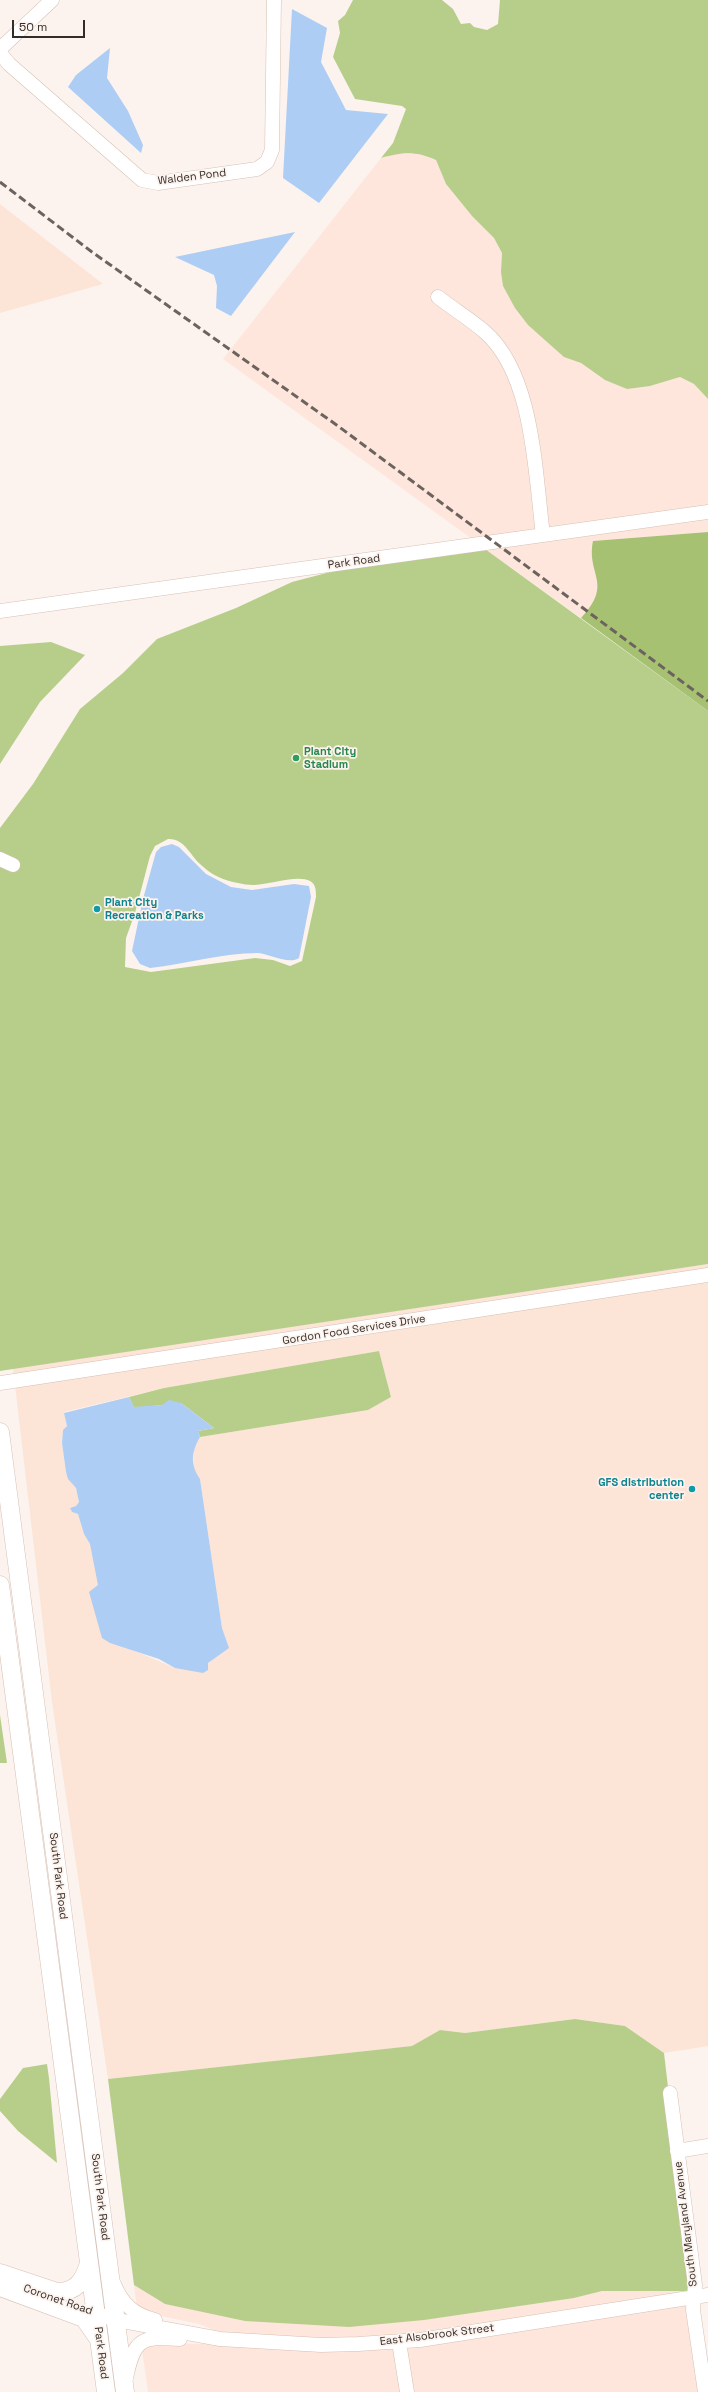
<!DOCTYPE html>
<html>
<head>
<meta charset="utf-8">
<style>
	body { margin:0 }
	#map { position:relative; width:708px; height:2392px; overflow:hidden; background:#fcf3ee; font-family:"Space Grotesk",sans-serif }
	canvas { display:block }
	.scale { position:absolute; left:12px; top:20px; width:73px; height:18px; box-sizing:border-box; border:2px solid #342c27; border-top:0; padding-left:5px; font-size:12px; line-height:14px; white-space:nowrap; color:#342c27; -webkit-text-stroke:3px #fcf3ee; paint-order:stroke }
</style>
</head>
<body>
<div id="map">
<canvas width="708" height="2392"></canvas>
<div class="scale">50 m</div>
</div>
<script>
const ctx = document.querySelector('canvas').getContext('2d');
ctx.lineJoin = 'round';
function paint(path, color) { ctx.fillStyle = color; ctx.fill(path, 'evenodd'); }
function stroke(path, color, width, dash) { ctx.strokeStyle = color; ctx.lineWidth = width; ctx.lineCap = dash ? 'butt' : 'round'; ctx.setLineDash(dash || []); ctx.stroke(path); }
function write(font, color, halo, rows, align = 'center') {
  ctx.font = font + ' "Space Grotesk",sans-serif'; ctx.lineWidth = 3.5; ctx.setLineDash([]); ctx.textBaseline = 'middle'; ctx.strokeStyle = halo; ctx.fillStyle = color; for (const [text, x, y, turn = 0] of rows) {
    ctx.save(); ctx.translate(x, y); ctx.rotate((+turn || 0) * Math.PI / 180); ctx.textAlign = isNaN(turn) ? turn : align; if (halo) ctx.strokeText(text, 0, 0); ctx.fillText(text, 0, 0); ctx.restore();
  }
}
paint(new Path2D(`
	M418,153L436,160L446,184L472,216L494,238L502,253L501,272L528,325L605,380L650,386L680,377L694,384L708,399V506L472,539L223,359L381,158L397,154Z
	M708,518V532L594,541L599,589L589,609L581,618L485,549Z
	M134,2285L165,2304L574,2298L602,2291H689L419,2334L321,2339L221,2333L199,2324L147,2313L137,2308Z
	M688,2304L700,2392H412L405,2347Z
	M156,2343L395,2348L401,2392H148L142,2349Z`), '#fee6dc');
paint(new Path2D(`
	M0,204L103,284L0,313Z
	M708,1264V2046L664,2053L625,2026L575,2019L465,2033L440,2030L413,2046L108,2079L52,1702L13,1368ZM379,1351L391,1397L368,1410L200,1437L194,1447L193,1469L200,1479L222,1628L228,1648L208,1663L175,1668L135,1651L90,1544L84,1534L78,1514L72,1512L70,1508L76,1506L79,1502L76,1488L68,1479L66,1472L62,1443L63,1430L67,1426L64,1412L164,1388Z`), '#fce4d7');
paint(new Path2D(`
	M353,0H442L453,9L461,24L470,23L474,27L487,30L498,24L500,0H708V399L694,384L680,377L650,386L627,389L605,380L581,363L564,357L528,325L515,308L503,286L501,272L502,253L494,238L472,216L446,184L436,160C415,151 404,152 381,158L393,143L406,109L402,106L355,99L333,57L340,33L338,21L345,15Z
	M485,549L708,711V1264L0,1371V865L16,872L20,862L0,853V828L33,784L80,709L123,673L157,639L236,608L292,582L338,570ZM168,839C184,838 190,855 200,864C210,874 224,881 238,883C243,884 248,885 253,885C268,885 298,874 310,881C316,884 316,891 316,897L302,961L290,966L273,960L255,958L151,972L125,967L126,938L135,913L150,856L155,846Z
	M51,642L85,655L40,702L0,764V646Z
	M379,1351L391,1397L368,1410L200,1437L198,1431L214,1428L181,1403L134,1408L129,1397L164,1388Z
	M0,1715L7,1763H0Z
	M575,2019L625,2026L664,2053L668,2087L664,2088L689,2291H602L574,2298L424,2320L349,2327L245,2321L165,2304L134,2285L108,2079L412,2046L440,2030L465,2033Z
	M47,2064L49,2078L57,2163L18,2131L0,2111V2099L23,2068Z`), '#b7ce8b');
paint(new Path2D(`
	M708,532V711L581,618C614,583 586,575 593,541Z`), '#a7c173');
paint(new Path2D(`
	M292,9L327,28L321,62L346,110L388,114L319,203L283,178Z
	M110,48L107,78L128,111L143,145L141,153L68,87L76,75Z
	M295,232L231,316L216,308L217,286L214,275L175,257Z
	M172,844L179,847L206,874L231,887L252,890L294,884L309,886L311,897L299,958C289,965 270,954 258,953C222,953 186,964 150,968L140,964L132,951L143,899L156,852L161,847Z
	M129,1397L134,1407L162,1405L169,1400L181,1403L214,1428L198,1431L200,1437C191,1452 190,1465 200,1479L222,1628L229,1648L208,1663V1670L203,1673L175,1668L159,1659L110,1643L102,1638L89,1592L98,1585L90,1544L84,1534L78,1514L72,1512L70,1508L76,1506L79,1502L76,1488L68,1479L66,1472L62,1443L63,1430L67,1426L64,1413Z`), '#adcdf4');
const minor = new Path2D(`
	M0,49L52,0
	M0,53L9,64L142,180L158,183L257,169L267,162L272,150L274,0
	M438,297C453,309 470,319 485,332C534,375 535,474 543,535
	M0,611L708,512
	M0,859L13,865
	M0,1383L708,1275
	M670,2093L695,2285L693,2310L705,2392
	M677,2151L708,2146
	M114,2284C122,2304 134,2315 155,2320
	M87,2311L117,2320L220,2339L321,2345L358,2344L420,2340L708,2295
	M399,2342L407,2392
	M126,2378C134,2339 141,2336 180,2339`);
const major = new Path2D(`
	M0,1432L125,2392
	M0,1585L106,2392
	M0,2273L57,2292C76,2292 84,2281 89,2263
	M0,2287L84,2318L98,2338`);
stroke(minor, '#d6c0b4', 15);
stroke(major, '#d6c0b4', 19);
stroke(minor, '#fff', 14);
stroke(major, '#fff', 18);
stroke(new Path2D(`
	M0,182L92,252L338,426L708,701`), '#6c635e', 3, [8, 4]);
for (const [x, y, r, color] of [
	[296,758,4,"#2e9e5b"],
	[97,909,4,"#0f9aa8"],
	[692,1489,4,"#0f9aa8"]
]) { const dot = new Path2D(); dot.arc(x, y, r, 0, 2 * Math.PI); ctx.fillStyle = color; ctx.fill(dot); stroke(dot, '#fcf3ee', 1.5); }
write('11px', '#342c27', '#fcf3ee', [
	["Walden Pond",192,177,-7],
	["Park Road",354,562,-8],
	["Gordon Food Services Drive",354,1330,-9],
	["South Park Road",58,1876,83],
	["South Park Road",100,2197,83],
	["South Maryland Avenue",686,2224,-97],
	["Coronet Road",58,2300,19],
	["East Alsobrook Street",437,2335,-7],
	["Park Road",101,2353,83]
]);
write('bold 11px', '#27864d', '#fcf3ee', [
	["Plant City",304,752],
	["Stadium",304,765]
], 'left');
write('bold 11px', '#0d838f', '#fcf3ee', [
	["Plant City",105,903],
	["Recreation & Parks",105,916],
	["GFS distribution",684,1483,"right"],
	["center",684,1496,"right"]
], 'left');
</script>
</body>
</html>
